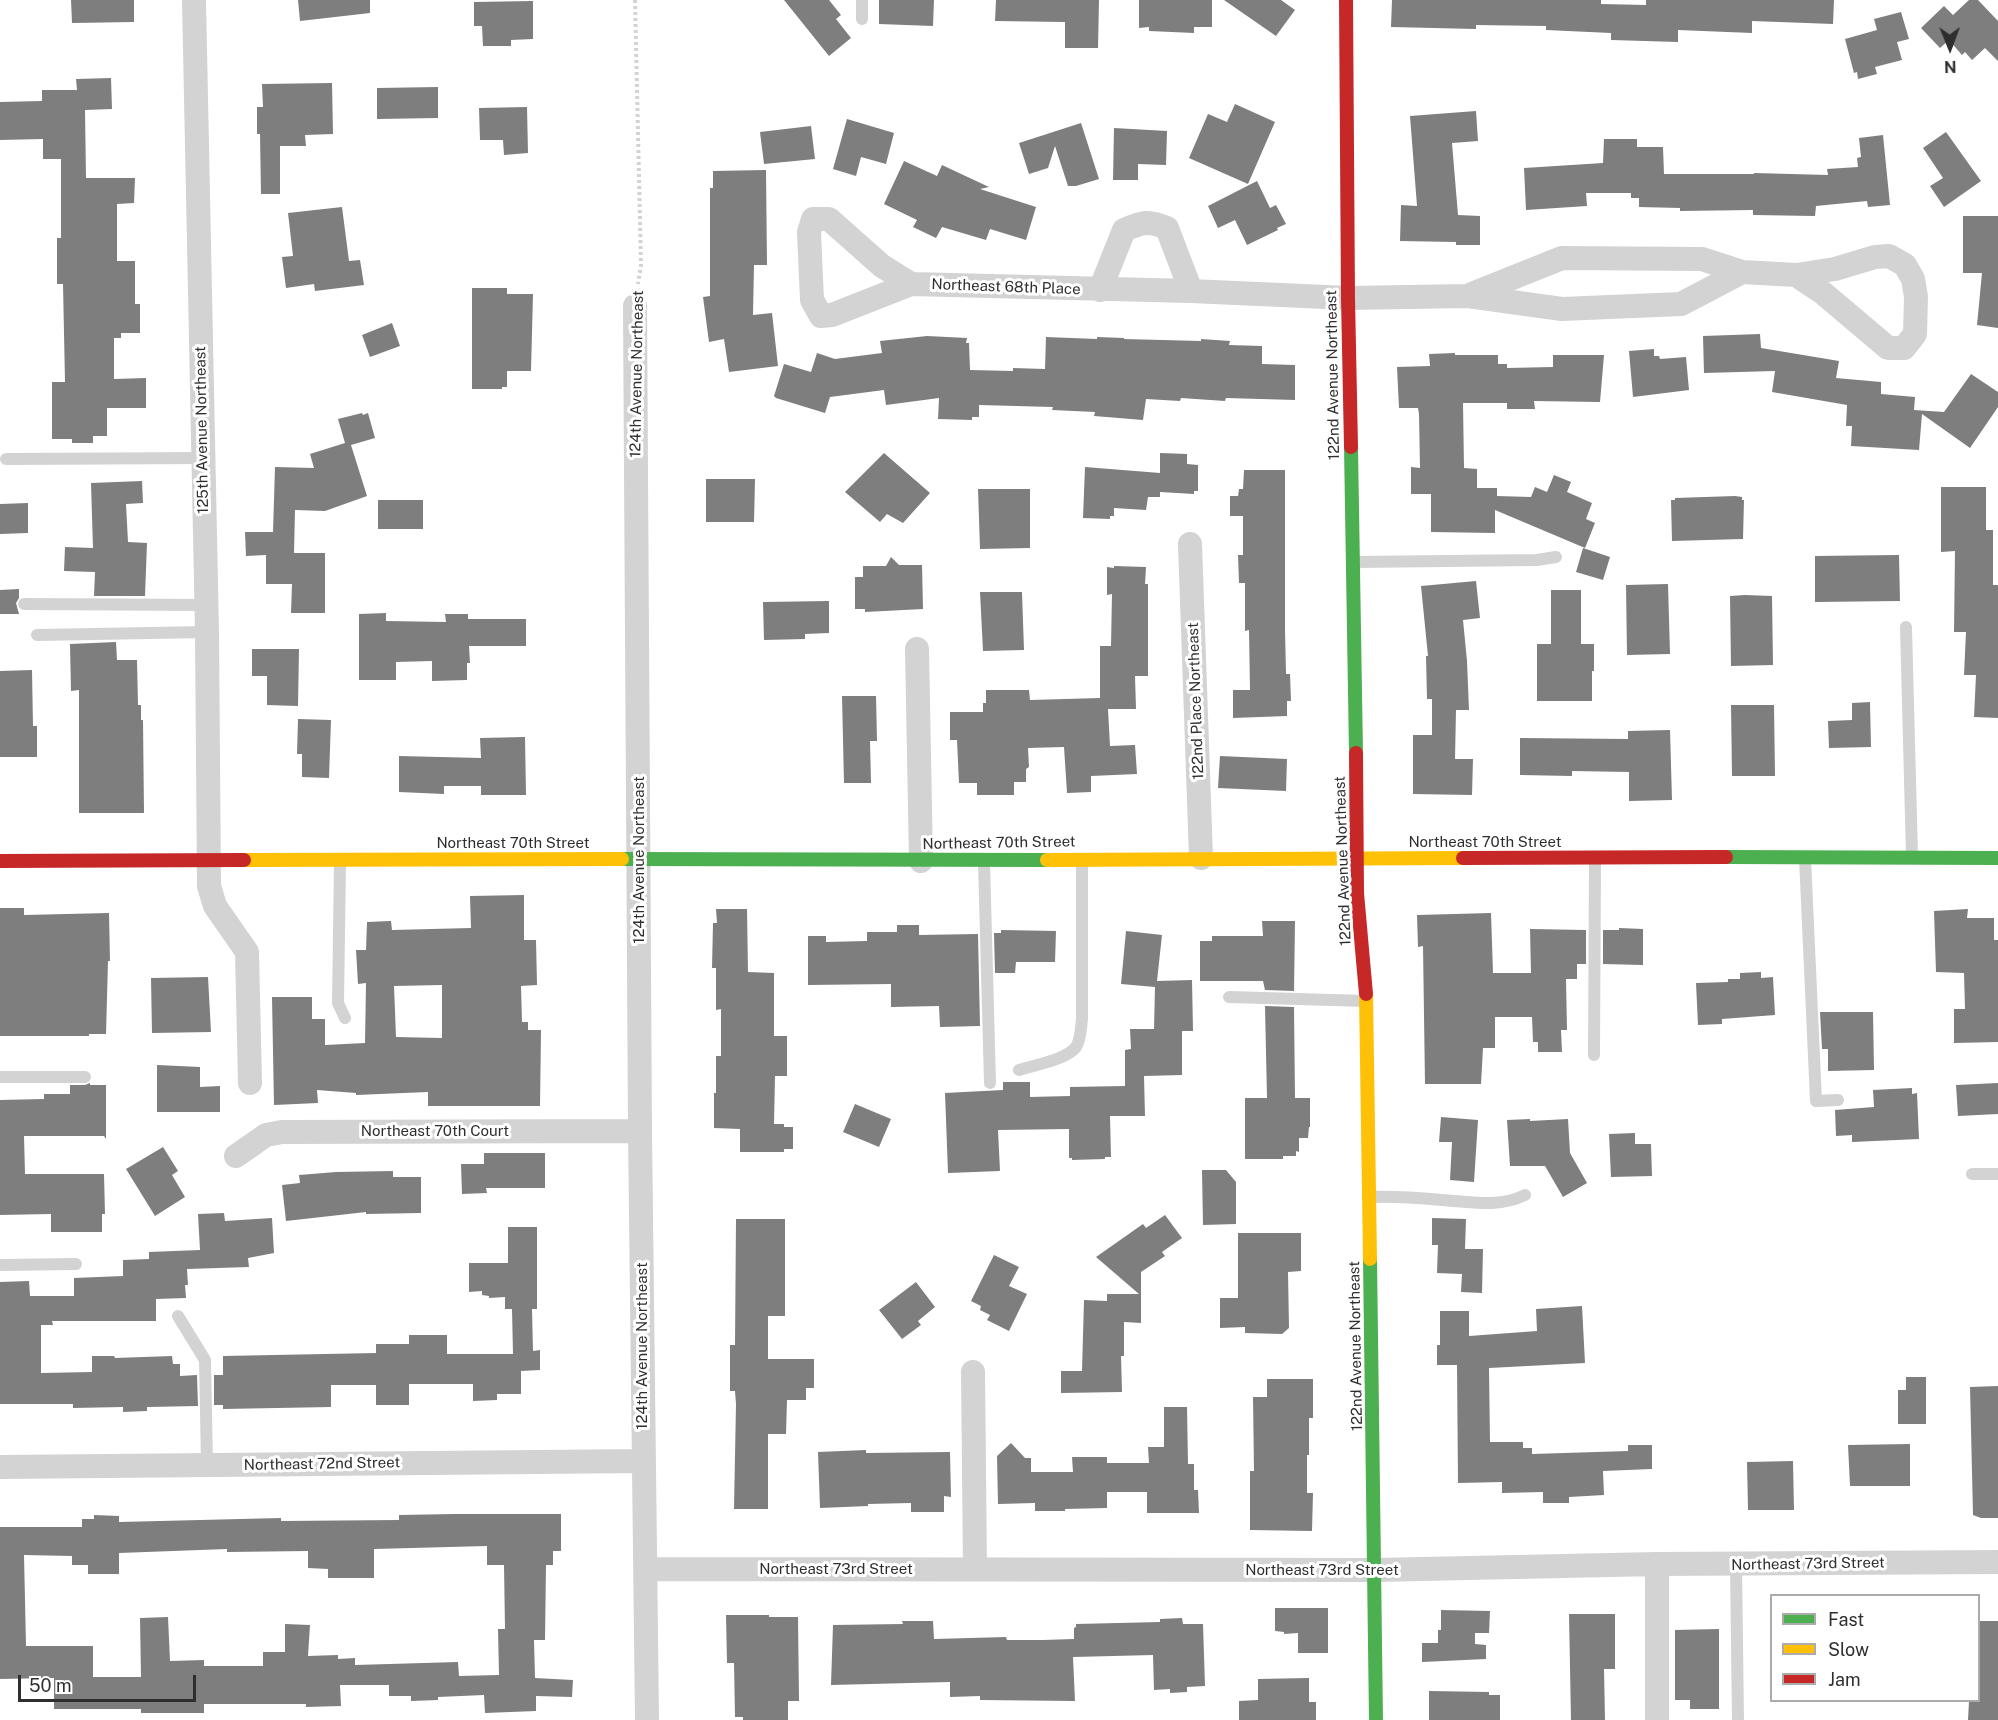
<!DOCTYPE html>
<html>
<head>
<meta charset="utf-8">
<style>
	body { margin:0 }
	#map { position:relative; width:1998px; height:1720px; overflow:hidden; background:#fff; font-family:"Public Sans",sans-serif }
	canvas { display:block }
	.legend { position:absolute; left:1770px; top:1594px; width:210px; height:108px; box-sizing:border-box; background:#fff; border:2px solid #ababab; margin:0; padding:8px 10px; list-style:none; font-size:18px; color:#2e2e2e }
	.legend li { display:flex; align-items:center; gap:12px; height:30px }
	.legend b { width:30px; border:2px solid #ababab }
	.north { position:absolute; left:1920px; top:18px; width:60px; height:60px; -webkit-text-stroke:4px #fff; paint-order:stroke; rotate:179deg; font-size:16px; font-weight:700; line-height:24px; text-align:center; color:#2e2e2e }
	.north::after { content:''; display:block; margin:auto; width:21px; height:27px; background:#2e2e2e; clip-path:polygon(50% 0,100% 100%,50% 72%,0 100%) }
	.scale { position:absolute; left:18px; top:1675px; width:178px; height:27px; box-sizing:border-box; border:3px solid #2e2e2e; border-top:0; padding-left:8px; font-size:18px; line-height:21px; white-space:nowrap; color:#2e2e2e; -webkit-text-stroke:4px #fff; paint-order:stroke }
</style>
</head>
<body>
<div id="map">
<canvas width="1998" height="1720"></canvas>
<ul class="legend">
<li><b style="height:8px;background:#4caf50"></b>Fast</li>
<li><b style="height:8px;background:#ffc107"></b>Slow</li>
<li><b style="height:8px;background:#c62828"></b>Jam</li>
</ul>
<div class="north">N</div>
<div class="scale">50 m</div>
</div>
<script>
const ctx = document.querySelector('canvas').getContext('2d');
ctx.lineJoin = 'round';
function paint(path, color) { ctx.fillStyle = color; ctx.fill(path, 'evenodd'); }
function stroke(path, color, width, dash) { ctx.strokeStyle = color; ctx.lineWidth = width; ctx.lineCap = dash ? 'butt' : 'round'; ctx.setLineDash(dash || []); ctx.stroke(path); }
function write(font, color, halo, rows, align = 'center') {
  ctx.font = font + ' "Public Sans",sans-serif'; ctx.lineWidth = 6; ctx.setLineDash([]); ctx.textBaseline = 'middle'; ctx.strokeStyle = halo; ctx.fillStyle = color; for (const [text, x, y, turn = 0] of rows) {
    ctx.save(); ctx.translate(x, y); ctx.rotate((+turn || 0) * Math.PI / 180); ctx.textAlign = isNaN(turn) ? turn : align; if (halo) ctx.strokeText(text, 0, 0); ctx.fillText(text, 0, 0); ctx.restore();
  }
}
paint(new Path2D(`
	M71,0H134V22L72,23Z
	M298,0H370V13L300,21Z
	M784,0H829L841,15L836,19L851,38L829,56Z
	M879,0H934L933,26L879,24Z
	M996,0H1099L1098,48H1065V22L995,21Z
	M1139,0H1212V27H1194V33L1149,31V27L1139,28Z
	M1224,0H1281L1295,10L1276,36Z
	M1392,0H1601V4L1646,5V0H1834L1833,24L1752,21V33L1678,30V42L1611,40V33L1546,30V26L1476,25V29L1391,27Z
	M1969,0H1978L1998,21V61L1985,48L1972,60L1965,52L1962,55L1949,40L1940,48L1921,28L1944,6L1953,15Z
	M533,1V39L511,40V46H483L482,26H474V2Z
	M1901,12L1909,39L1897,42L1902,60L1875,67L1877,74L1858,79L1857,72L1854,73L1845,39L1877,30L1874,19Z
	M111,78L112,109L85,110L86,178H135L134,203L117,204V261H135V304H140V333H121V338H114V379L146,378V408H107V436H93V443H72V439H52V382H65L63,284H57V238H61V159H43V139L0,140V102L42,101V90H77L76,79Z
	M332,83L333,134L305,135L306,146H280V194H261L260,134H257V107H263L262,84Z
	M438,87V118L377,119V88Z
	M1235,104L1275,122L1248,184L1189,158L1208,114L1227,122Z
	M527,107L528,153L504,155L503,140H480L479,108Z
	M1476,111L1478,141L1452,143L1458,215L1480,216V245H1456V242L1400,241L1401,205L1417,206L1410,116Z
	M847,119L894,133L886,164L861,157L856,176L833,169Z
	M1081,123L1099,179L1076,186H1068L1055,146L1048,168L1029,174L1019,143Z
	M811,126L815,159L764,164L760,132Z
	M1114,128L1167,131L1166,165L1138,164V180H1113Z
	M1946,132L1981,181L1944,207L1930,186L1943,178L1923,148Z
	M1883,135L1890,205L1868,207L1867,201L1816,206L1815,216L1753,215V210L1680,211V208L1639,207V198H1631V193H1586L1587,206L1526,210L1524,168L1603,163L1604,139H1637V147H1663L1664,174H1754V173L1828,175L1827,169L1858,167L1857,158L1861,157L1859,138Z
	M904,161L937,176L942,165L989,187L980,189L1036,207L1026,240L990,229L986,240L942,227L936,238L913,227L917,220L884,204Z
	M766,170L767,265H754L753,315L772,313L778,366L729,372L724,339L709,342L703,297L710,296V188H713V171Z
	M1257,181L1270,208L1276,205L1286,224L1277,228L1278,230L1247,245L1235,220L1218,228L1208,206Z
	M342,207L349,261L360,260L364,285L315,291L314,284L286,288L282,257L293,256L288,213Z
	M1963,216H1998V328L1977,325L1982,273H1963Z
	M472,288H507V294H533L531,371H507V387H502V389H472Z
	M392,323L400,346L370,357L362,335Z
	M1760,334L1761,348L1839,361L1836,378L1881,382V394L1915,397L1914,410L1944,412L1971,374L1998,392V407L1970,448L1922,414L1919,450L1851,446L1852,426H1846L1847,405L1772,392L1775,371L1704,373L1703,336Z
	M927,336L967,338L966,343H969L970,370L1013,371V368L1045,369L1046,337L1097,339V337L1124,338V339L1201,341V339L1230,341L1229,345L1262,346V364L1295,365V400L1226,398L1225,401L1181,398L1180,401L1146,399L1143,420L1094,416L1095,412L1052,410L1053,407L979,405V417H972V420L938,419L939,398L886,405L884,390L830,397L825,413L776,398L774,396L784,364L811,372L817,353L835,359L882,353L880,341Z
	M1654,349V356H1659L1660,359L1686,357L1689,390L1633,397L1629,351Z
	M1455,353V355H1498V364H1507V368L1553,367V355H1604L1600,402L1534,401L1535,409H1507V403H1463L1464,468L1477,469V488H1497V496L1531,497L1535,487L1547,492L1554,475L1571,482L1567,492L1592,503L1586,519L1595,523L1585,548L1495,510V533L1431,532V494H1411V467L1420,468L1419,414L1418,408H1399L1397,367L1430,366L1429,354Z
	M362,413L363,415L368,413L375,438L351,445L367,496L325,511L295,510L294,553H325V613H291L292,584H266V555L246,556L245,532H273L275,467L314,468L310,454L345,443L338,419Z
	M884,453L930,493L903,523L887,514L880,522L845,492Z
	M1160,453L1187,454V464L1198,465V491H1194V494L1160,492V497H1148L1146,510L1114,508V516H1110V519L1083,518L1085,467L1160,473Z
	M1244,470H1285V630L1286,674H1290L1291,701H1287V716L1233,718V690H1250L1249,630L1245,631V583H1239L1238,555H1243V516H1230V496H1238L1239,489H1243Z
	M706,479H755L754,522H706Z
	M142,481L143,503L126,504L128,542L147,543L145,596H94L95,572L64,571L65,547L93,548L91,483Z
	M1941,487H1986V530H1993V585H1998V718L1974,717L1976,675H1964L1966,632H1954L1955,551L1941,552Z
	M978,489H1030V548L980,549Z
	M1735,496L1742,497V500H1744L1743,539L1672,541L1671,500H1675V498Z
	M378,500H423V529H378Z
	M28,503V533L0,534V504Z
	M1583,548L1610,557L1603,580L1576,572Z
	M1899,555L1900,601L1815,602V556Z
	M891,557L899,565H922L923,609L865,612V609H855V577H863V566H886Z
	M1114,566L1146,567L1145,584H1148V676H1135L1136,709H1108L1110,746L1135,745L1137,774L1091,776V792L1067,793L1064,747L1028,748L1029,767L1026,769V782H1014V795H977V783H959L957,740H950V712H983V703H986V690H1029L1030,700L1100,698V646H1111L1112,594L1107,595V567L1114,568Z
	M1476,581L1480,618L1463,620L1467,661L1469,710H1456L1455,759H1473L1472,795L1413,794V735H1432V699H1427L1426,656H1428L1421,586Z
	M1668,584L1670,654L1627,655L1626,585Z
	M19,589V598L16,603L19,614H0V590Z
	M1551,590H1581V644H1594V671H1592V701H1537V644H1551Z
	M980,592H1022L1024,650L983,651Z
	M1745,595L1772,596L1773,665L1731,666L1730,596Z
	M829,601V633L805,634V639L764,640L763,602Z
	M386,613V621L446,622L445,614H468V619H526V646H469L470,663H467V680L432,681V661L396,662V680H359V614Z
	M116,642L117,660H137L138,705H141V720H143L144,813H79V690L71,691L70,644Z
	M252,649H299L298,706L267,705V676H252Z
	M32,670L33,726H37V757H0V671Z
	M842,696H876L877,741H870L871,783H844Z
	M1870,702L1871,747L1829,748L1828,721L1852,720V703Z
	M1731,705H1774L1775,776H1732Z
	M298,719L331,720L329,778L302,777V754H297Z
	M1670,730L1672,800L1629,801V772L1572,771V776L1520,775V738L1628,739V731Z
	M525,737L526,795H481V786H444V794L399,792V756L481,758L480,738Z
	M1220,756L1287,759L1286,791L1218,788Z
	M524,895V940H536L537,985L521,986L522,1022H528V1030H541L540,1106H428V1092L356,1095V1093L317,1090L318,1103L274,1105L272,997H312V1019H325V1045L365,1043L366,983L358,984L356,950H366L367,922L391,921L392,930L471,928L470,896ZM442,985V1038L396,1037L394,986Z
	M0,908H24V915L109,913L110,961H108L106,1034H89V1036H0Z
	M716,909H747L748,972L774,973V1036H787V1076H775L774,1124H784V1127H793V1149H784V1152H740V1129L714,1128V1093H716V1056H721V1009L716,1010V968H712L713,923H717Z
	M1968,909L1967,918H1994V940H1998V1042L1954,1043V1009H1965L1964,973L1936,972L1934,911Z
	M1491,913L1493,973H1531L1530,929L1586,930V964H1577V979H1566L1567,1030H1561L1562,1052H1538V1042H1533L1532,1017H1495V1048H1483L1481,1084H1425L1423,946L1418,947L1417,915Z
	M1262,921H1295L1294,991L1265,990L1263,981H1200V941H1212V936H1263Z
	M897,925H919V935L978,934L980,1026L940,1027L939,1006L891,1007V984L808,985V936H826V942L867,941V932H897Z
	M1619,928L1643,929V965L1603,964V930H1619Z
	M1001,930L1056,931L1055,962H1016L1015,973H995L994,933H1001Z
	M1126,931L1162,935L1157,981L1192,980L1193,1031H1182V1075L1144,1076L1145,1116H1110L1111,1157H1105V1159L1072,1160V1158H1069V1129L998,1130L1000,1171L948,1173L945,1093L1003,1090V1082H1030V1097L1070,1096V1087L1125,1086V1050L1131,1049L1130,1029H1154L1155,987L1121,984Z
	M1761,972V978L1773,977L1775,1015L1722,1019V1024L1698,1025L1696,983L1728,982V979H1740V973Z
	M208,977L211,1032L152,1033L151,978Z
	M1265,1006L1294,1007L1295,1098H1310V1127H1309L1308,1138H1299V1152L1296,1151V1156H1283V1159H1245V1098H1267Z
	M1820,1012H1873L1874,1070L1828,1071V1049H1822Z
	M157,1065L200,1067V1087L220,1086V1112H157Z
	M90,1083V1085H106V1139L104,1136H24L25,1174H104L105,1214H102V1232H51V1214L0,1215V1100L44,1099V1094H70V1085H85Z
	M1998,1083V1114L1958,1116L1956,1085Z
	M1912,1088V1094L1917,1093L1919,1139L1852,1142V1135L1836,1136L1835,1110L1874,1107L1873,1090Z
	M855,1104L891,1119L879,1147L843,1132Z
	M1441,1117L1478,1120L1474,1182L1450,1180L1452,1142H1439Z
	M1530,1119V1121L1568,1119L1570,1153L1587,1183L1563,1197L1545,1166H1510L1507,1120Z
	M1635,1133V1144H1651L1652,1176L1611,1177L1609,1134Z
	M163,1147L178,1171L172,1175L185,1197L155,1216L126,1169Z
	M484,1153H545V1188H486L487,1193L462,1194L461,1164H484Z
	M1202,1170H1226L1236,1182V1224L1203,1225Z
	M393,1171V1177H421V1213L366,1214V1212L286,1221L282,1185L300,1183L299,1175L336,1172Z
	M224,1213L225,1221L272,1218L274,1253L248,1258L249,1267L187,1269L188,1285H185L186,1298L156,1299V1321H52L53,1325H41V1373L92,1372V1356H114L115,1358L172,1356L173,1364H180V1376L197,1375L198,1406L147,1407V1411L123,1412V1407L73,1408V1404H0V1282L29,1281L30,1296H74V1278L123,1276V1260L149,1259V1252L200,1250L198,1214Z
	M1165,1215L1182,1238L1162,1252L1165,1256L1141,1272V1323L1124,1322V1356H1121L1122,1392L1061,1393V1371H1082L1084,1300L1107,1301V1294H1139L1096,1257L1143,1224L1146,1228Z
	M1432,1218L1466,1219L1465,1249H1483L1482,1293L1461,1292L1462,1274L1437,1273L1438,1245H1432Z
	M736,1219H785V1316H768V1359H814V1388H806V1400H787L786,1434H768V1509H734L736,1404L735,1391H730V1345H735Z
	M508,1227H537V1309H532L533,1351L540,1350V1370L521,1371V1394H497V1400L473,1401V1384H409V1405H376V1385H331V1407L223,1409V1405H214V1375H223V1356L376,1353V1344H409V1335H447V1354H513L512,1309H505V1297L489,1298V1296L482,1295V1291L469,1292V1263H508Z
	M1238,1233H1301V1271L1288,1272L1289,1328L1282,1334L1245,1333V1327L1220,1328V1298H1238Z
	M994,1255L1019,1267L1009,1286L1027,1294L1009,1331L987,1320L990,1315L980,1310L981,1306L971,1301Z
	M916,1282L935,1307L918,1321L921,1325L902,1339L879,1310Z
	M1582,1306L1585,1363L1489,1368L1490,1442H1523V1448H1532V1454L1628,1451V1445H1652V1469L1603,1471L1604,1495L1569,1497V1503H1543V1492L1502,1493V1482L1458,1483L1457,1365H1437V1345H1440V1311H1469V1336L1537,1331L1536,1309Z
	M1906,1377H1926V1424H1898V1390H1906Z
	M1267,1379H1313V1418H1309V1455H1307V1493H1313L1312,1531L1250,1530V1471H1254L1253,1397H1267Z
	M1998,1386V1518H1981L1973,1515L1970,1387Z
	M1164,1407H1187L1188,1464H1194V1490H1198L1199,1513H1147V1492H1107V1508L1065,1509V1511H1035V1503L998,1504L997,1456L1011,1443L1025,1458H1031V1472H1073L1072,1457H1107V1463H1149L1148,1447H1164Z
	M1910,1444V1486H1850L1848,1445Z
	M866,1450V1453L950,1452L951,1497L944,1496V1512H911V1503L868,1504V1506L820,1508L818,1452Z
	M1793,1461L1794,1510H1748L1747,1462Z
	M455,1514H561V1551H553V1565H546L545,1640H534L535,1678L573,1680L572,1697L536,1696V1711L485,1713L484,1695L438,1697V1700L411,1701V1696H389V1685H340L341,1706L306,1707V1704H204V1713H141V1709H54V1678L0,1679V1527H82V1519H94V1515L119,1516V1522L281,1518V1521L399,1520V1515ZM487,1546V1565H504L505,1629H498L499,1675L459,1676L458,1662L355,1665V1658L338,1659V1655L308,1656L310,1625L285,1624V1652H263V1666H204V1660L170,1661L168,1617L140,1618L141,1677H93V1646H26L24,1555L72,1556V1565H88V1574H119V1553L227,1549V1552L308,1551V1568L328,1569V1578H374V1549Z
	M1275,1608H1328V1653H1298V1633L1284,1634V1632L1275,1631Z
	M1441,1610L1490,1611L1489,1633H1475V1644L1486,1645V1659L1422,1662V1643H1438V1630H1441Z
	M1569,1614H1615V1669H1604L1605,1720H1571Z
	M726,1615H769V1617H798L799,1701H788V1720H743V1717H735L734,1663H727Z
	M1182,1618L1183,1624H1203L1205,1686L1187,1687V1692L1170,1693V1689L1154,1690L1153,1655L1073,1657L1075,1701L980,1700V1696L950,1697V1682L831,1685L833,1625L903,1624L902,1621H933L934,1639L1006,1637L1007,1640H1043L1074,1639V1628L1076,1627V1624L1160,1622V1619Z
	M1978,1621H1998V1720H1968L1969,1701H1978Z
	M1719,1629V1709H1690V1700H1675V1630Z
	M1309,1678V1702H1316V1720H1239V1701L1258,1700V1679Z
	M1429,1691L1489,1692V1695H1500V1720H1429Z`), '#7e7e7e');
stroke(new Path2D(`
	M635,0L641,265L638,284`), '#d3d3d3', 4, [3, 3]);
stroke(new Path2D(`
	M862,19V0
	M6,459L203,458
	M1355,562L1537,560L1556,557
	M24,604L206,605
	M1906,627L1912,856
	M37,635L207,632
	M1805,858L1816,1101L1838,1100
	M340,861L338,1003L345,1018
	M984,862L990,1083
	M1229,997L1366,1001
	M1594,1055L1595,859
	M1019,1070C1034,1065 1066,1060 1076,1047C1081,1039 1081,1027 1082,1019V860
	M0,1077H85
	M1972,1174H1998
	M1372,1197C1396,1196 1419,1198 1442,1200C1471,1202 1499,1208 1525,1195
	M0,1265L76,1264
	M178,1316L205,1360L207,1465
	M1736,1565L1738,1720`), '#d3d3d3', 12);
stroke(new Path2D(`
	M194,0L207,632L209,886L215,906L247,952L250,1083
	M911,284L882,266L829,219H813L809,232L812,300L821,316L832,315L911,284L1191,291L1348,298L1468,296L1562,309L1681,304L1742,272
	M1100,290L1124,230C1143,222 1148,220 1167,228L1191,291
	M1472,294L1562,258L1702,259L1742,272L1796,275L1835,269L1875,257L1889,256L1905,265L1913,279L1916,297L1915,334L1904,348H1888L1823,293L1796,275
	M635,306L640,1131L647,1720
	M1190,544L1201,858
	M917,649L921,861
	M236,1156L266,1135L282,1132L640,1131
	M973,1372L975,1569
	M0,1467L643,1461
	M1657,1564V1720
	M646,1569L1375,1570L1657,1564L1998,1562`), '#d3d3d3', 24);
stroke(new Path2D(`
	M1351,447L1356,753
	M1726,857L1998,858
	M622,859L1047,860
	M1370,1259L1376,1720`), '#4caf50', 14);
stroke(new Path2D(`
	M244,860L622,859
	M1047,860L1463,858
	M1366,994L1370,1259`), '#ffc107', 14);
stroke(new Path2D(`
	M1346,0L1348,298L1351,447
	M1356,753L1357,893L1366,994
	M1463,858L1726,857
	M0,861L244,860`), '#c62828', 14);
write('15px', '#2e2e2e', '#fff', [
	["Northeast 68th Place",1006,287,2],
	["124th Avenue Northeast",637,374,-89],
	["122nd Avenue Northeast",1333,375,-91],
	["125th Avenue Northeast",202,430,-91],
	["122nd Place Northeast",1196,701,-92],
	["Northeast 70th Street",1485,842],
	["Northeast 70th Street",513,843],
	["Northeast 70th Street",999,843,-1],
	["124th Avenue Northeast",639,860,-90],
	["122nd Avenue Northeast",1343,861,-92],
	["Northeast 70th Court",435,1131],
	["124th Avenue Northeast",642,1346,-90],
	["122nd Avenue Northeast",1356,1346,-91],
	["Northeast 72nd Street",322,1464,-1],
	["Northeast 73rd Street",1808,1564,-1],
	["Northeast 73rd Street",836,1569],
	["Northeast 73rd Street",1322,1570]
]);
</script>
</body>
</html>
